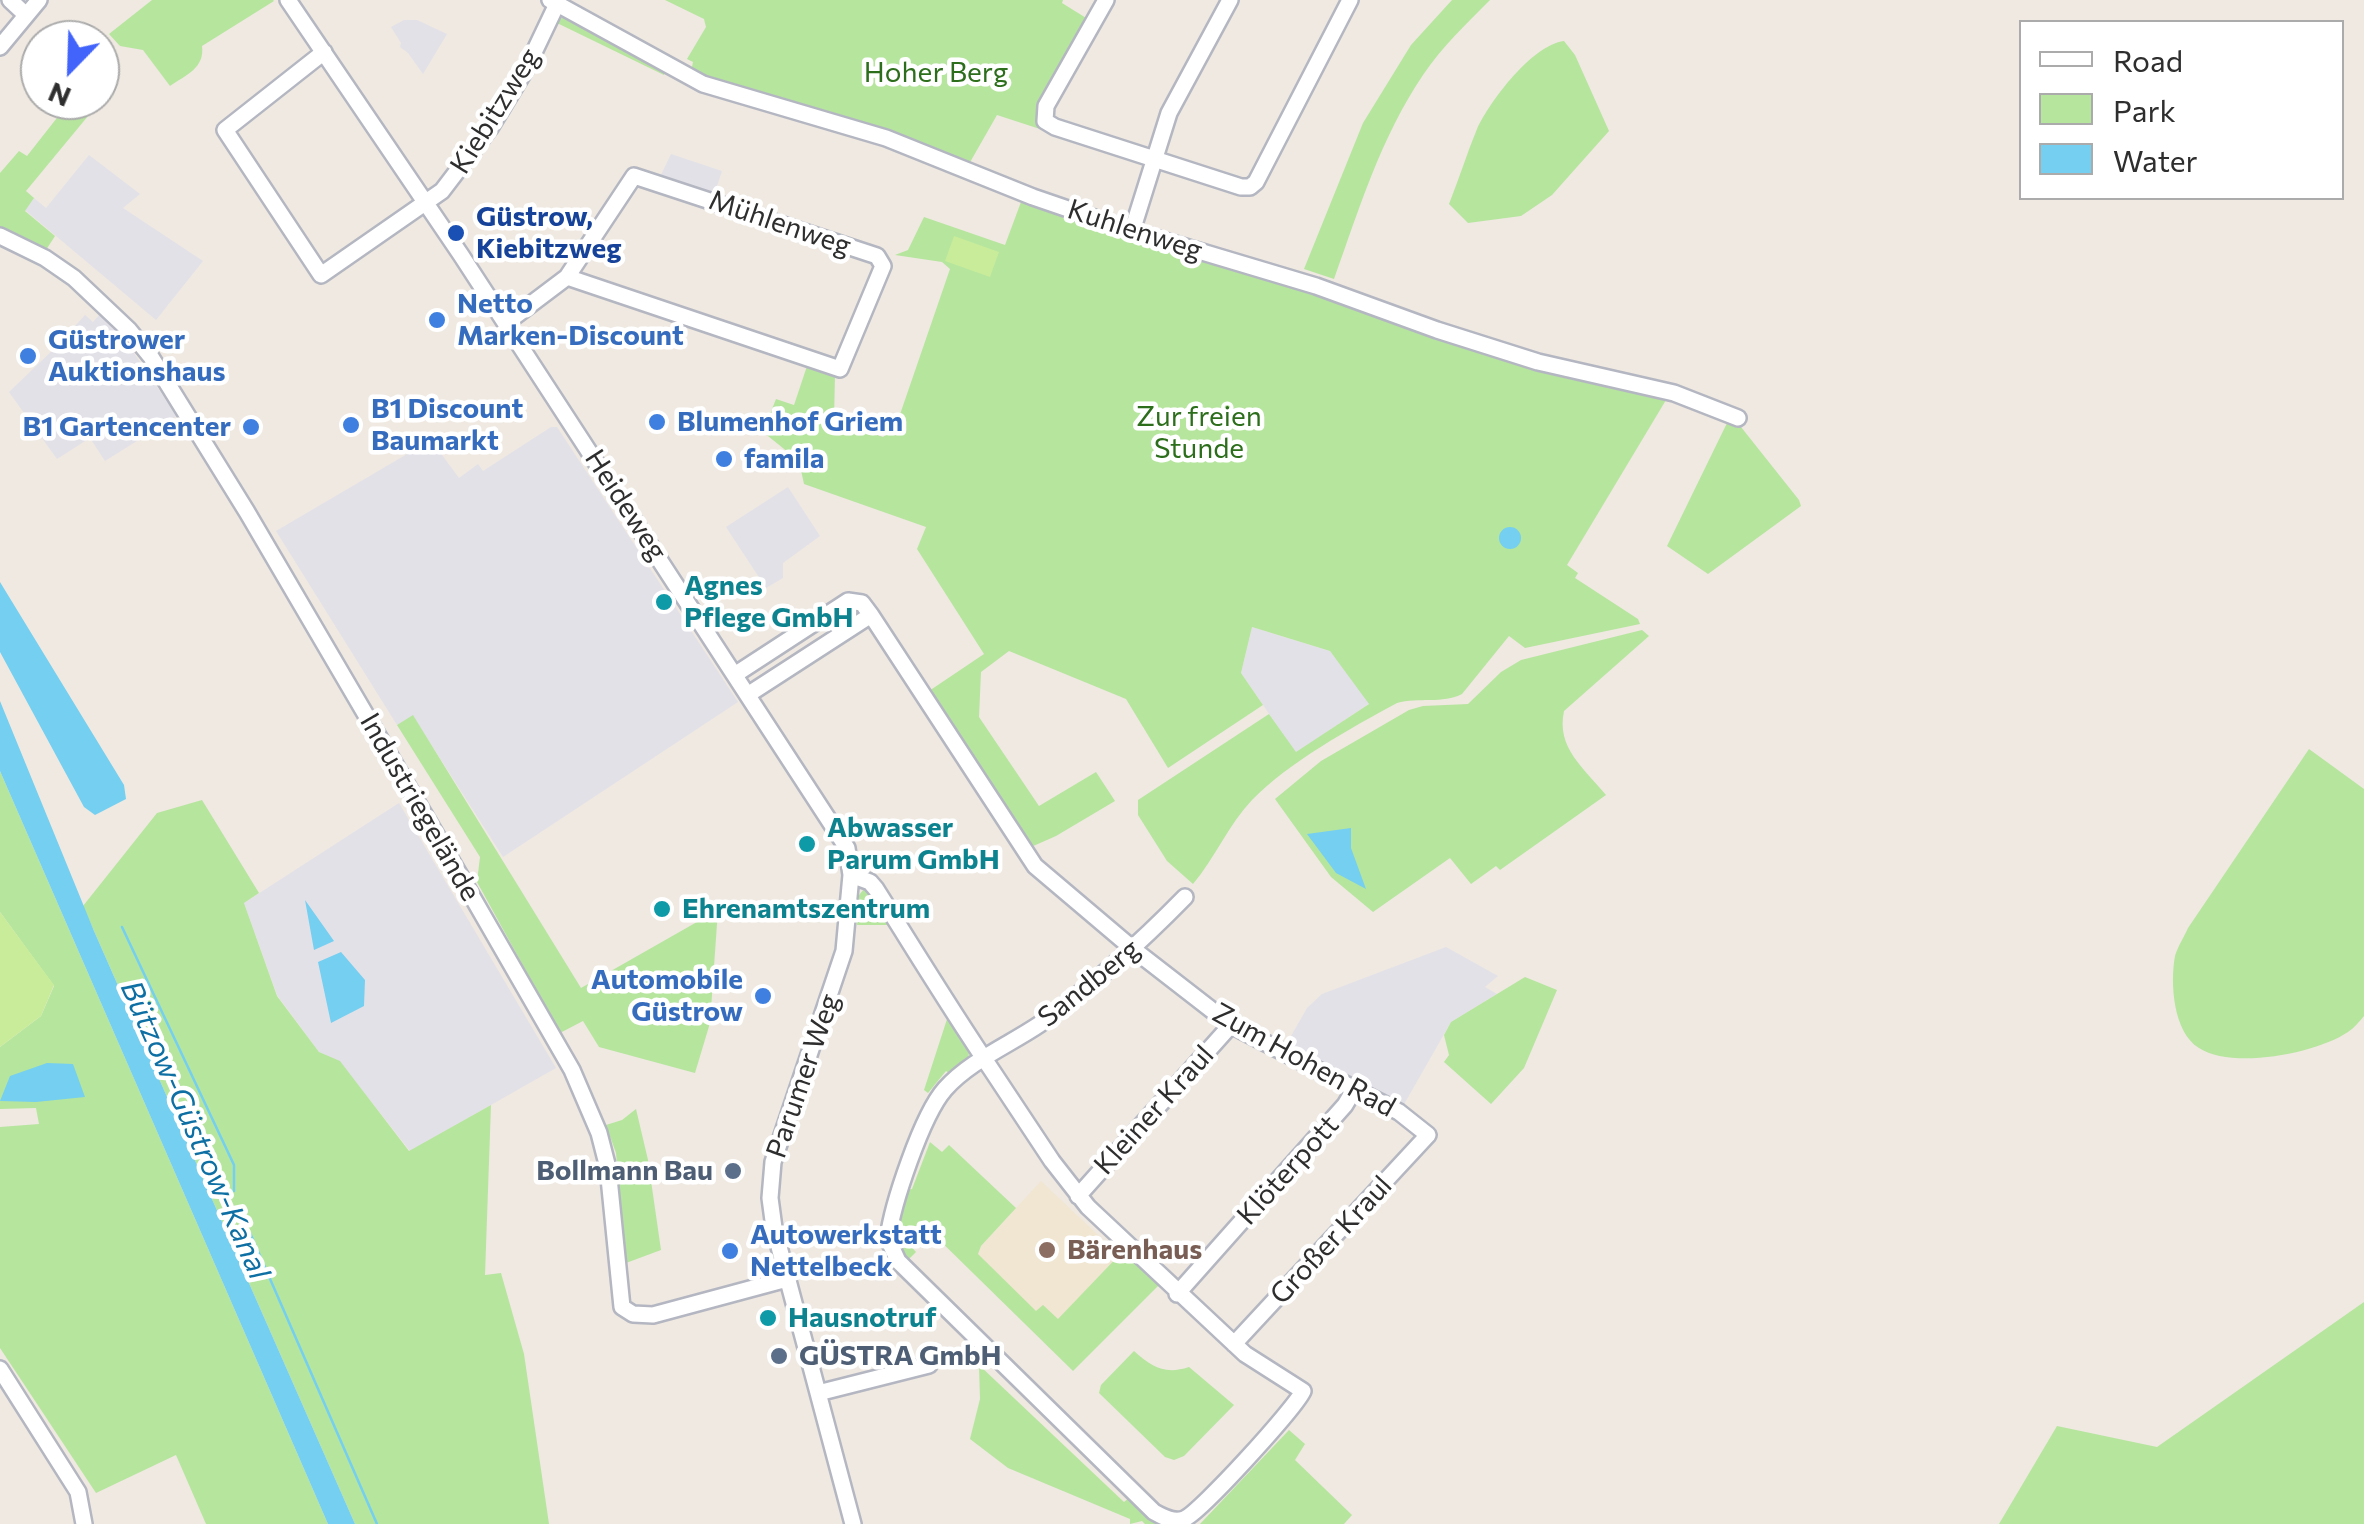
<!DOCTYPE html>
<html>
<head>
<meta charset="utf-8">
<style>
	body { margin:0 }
	#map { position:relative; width:2364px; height:1524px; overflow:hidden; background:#efe9e1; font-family:Commissioner,sans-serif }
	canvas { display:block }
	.legend { position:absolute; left:2019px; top:20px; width:325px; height:180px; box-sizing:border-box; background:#fff; border:2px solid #ababab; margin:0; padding:12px 18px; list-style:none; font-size:30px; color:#2e2e2e }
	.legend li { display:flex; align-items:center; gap:20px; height:50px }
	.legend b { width:50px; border:2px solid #ababab }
	.north { position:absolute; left:20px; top:20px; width:100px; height:100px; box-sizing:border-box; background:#fff; border:2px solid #ababab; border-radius:50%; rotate:203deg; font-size:28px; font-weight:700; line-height:40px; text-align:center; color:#2e2e2e }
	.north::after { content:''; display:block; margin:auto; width:35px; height:45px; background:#4264fb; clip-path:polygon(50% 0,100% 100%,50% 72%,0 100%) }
</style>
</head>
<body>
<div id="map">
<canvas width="2364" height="1524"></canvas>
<ul class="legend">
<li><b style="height:12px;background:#fff"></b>Road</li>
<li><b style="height:28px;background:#b6e59e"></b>Park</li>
<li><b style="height:28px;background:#75cff0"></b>Water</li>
</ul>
<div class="north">N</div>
</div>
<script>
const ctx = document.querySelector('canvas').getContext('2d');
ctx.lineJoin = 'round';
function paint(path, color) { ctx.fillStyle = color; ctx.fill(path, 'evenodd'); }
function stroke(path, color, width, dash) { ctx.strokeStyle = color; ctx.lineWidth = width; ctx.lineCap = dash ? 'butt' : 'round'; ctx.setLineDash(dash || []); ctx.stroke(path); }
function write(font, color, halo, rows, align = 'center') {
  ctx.font = font + ' Commissioner,sans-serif'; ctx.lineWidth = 9; ctx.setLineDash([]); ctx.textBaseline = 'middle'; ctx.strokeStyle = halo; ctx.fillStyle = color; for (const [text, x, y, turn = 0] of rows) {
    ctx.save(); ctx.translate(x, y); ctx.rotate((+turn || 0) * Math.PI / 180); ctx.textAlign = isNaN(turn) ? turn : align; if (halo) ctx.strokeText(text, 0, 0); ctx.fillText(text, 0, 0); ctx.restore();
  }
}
paint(new Path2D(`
	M404,20H417L447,34L423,74L408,53L400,47L401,43L391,27Z
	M671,154L722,171L714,195L660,177Z
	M89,155L140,194L123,208L203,261L156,320L25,210L34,198L46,208Z
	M101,313L125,340L177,416L105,461L90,438L57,459L9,392L55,348L85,315L93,322Z
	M551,427H557L738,702L503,857L413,716L397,725L276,531L431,440L459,478L478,464L483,471Z
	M788,487L820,536L783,563V578L766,588L726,527Z
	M1252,627L1330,651L1370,703L1296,753L1241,673Z
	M399,803L556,1068L410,1151L340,1062L319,1052L277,995L244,903Z
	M1446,947L1498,976L1485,987L1497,994L1451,1022L1403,1106L1287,1043L1307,1008L1322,994Z`), '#e3e1e8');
paint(new Path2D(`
	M1041,1181L1119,1255L1058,1320L1036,1312L978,1254L981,1246Z`), '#f0e6d1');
paint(new Path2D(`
	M152,0H273L274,1L202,46C205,68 186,75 170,86L143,50L120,46L109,34Z
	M665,0H1063L1062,3L1091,21L1040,122L1046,131L997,115L969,164L729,88L691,72L693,62L687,59L706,27L704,19Z
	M1452,0H1490C1466,24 1442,47 1423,75C1381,137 1359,209 1334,279L1304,269L1363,123L1411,45Z
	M563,16L666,71L664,75L557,23Z
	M1564,41L1575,55L1609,131L1552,195L1521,216L1468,223L1449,204C1459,179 1467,153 1477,129C1490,101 1532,45 1564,41Z
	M71,100H86L93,110L26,191L34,198L25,211L55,236L46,250L0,228V173L19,151L27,156Z
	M1021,202L1173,253L1248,271L1473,351L1666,400L1567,565L1578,573L1575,578L1638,619L1640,624L1525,648L1509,636L1462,694C1443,704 1418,697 1397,703C1351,728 1289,762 1252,800C1229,824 1215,858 1193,884L1167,861L1138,815V800L1269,714L1296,752L1369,704L1330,651L1252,627L1241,673L1263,705L1168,768L1126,699L1009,651L981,672L979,717L1039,806L1096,772L1115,801L1056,836L1031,847L929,691L984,654L917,549L926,527L804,484L799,461L763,432L776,399L794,405L807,366L835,375L834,420L883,437L896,426L950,269L942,262L895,255L908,250L924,217L1005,245Z
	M1728,421L1741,427L1799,500L1801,506L1708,574L1667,546Z
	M1642,630L1649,636L1564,711C1556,748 1584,768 1606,795L1500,870L1496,866L1471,884L1450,858L1373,912L1331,877L1275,799L1321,761L1409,710L1423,706L1468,704L1501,672L1521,660Z
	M413,715L581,988L718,910L710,1023L695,1073L599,1047L583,1021L560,1033L477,882L480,857L397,725Z
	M2309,749L2364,789V1016C2359,1022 2354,1028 2348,1032C2317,1053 2233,1070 2199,1048C2173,1032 2170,983 2175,956C2178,946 2184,937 2188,928Z
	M0,771L328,1524H206L176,1455L96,1493L0,1348V1127L39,1124L36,1108L0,1109V1047L41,1016L54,986L0,912Z
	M202,800L259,893L244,903L277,996L319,1052L340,1061L409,1151L491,1105L485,1275L501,1273L524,1354L549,1524H355L83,906L157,813Z
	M864,889H867L893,925H857L859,895Z
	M1525,977L1557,990L1524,1068L1491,1104L1444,1062L1449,1055L1444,1035L1451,1022Z
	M949,1013L962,1040L970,1047L968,1059L950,1074L946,1071L928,1093L924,1090Z
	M636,1109L648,1160L661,1250L626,1263L616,1153L606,1125L622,1120Z
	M930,1142L942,1152L949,1145L1016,1208L981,1246L978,1254L1036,1311L1043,1305L1058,1319L1123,1251L1159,1285L1073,1371L926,1227L909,1244L916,1252L906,1262C888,1239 898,1216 906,1190L912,1189Z
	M2364,1302V1524H1999L2057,1426L2157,1447Z
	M1134,1351C1152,1367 1165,1375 1189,1367L1234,1405L1184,1456L1174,1460L1165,1457L1099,1393L1101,1385Z
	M979,1365L1124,1502L1130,1497L1155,1521L1163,1524H1145L1142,1521L1130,1524V1519L1008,1468L970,1439L980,1399Z
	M1289,1430L1305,1444L1295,1460L1352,1515L1344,1524H1200Z`), '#b6e59e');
paint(new Path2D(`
	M954,236L999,252L990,277L945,261Z
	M0,912L54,985L41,1016L0,1047Z`), '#c9ec9a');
paint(new Path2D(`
	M1499 538a11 11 0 1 1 22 0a11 11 0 1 1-22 0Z
	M0,582L124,785L126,799L95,815L84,807L0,652Z
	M0,701L94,931L355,1524H328L0,771Z
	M1351,828V848L1366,889L1336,873L1307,834Z
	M305,900L334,941L314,950Z
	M341,952L365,980L364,1006L331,1023L318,962Z
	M47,1063L73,1064L85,1097L36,1102L0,1101L10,1076Z`), '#75cff0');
stroke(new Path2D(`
	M122,927L234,1165V1191
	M250,1233L377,1524`), '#75cff0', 2.5);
const minor = new Path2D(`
	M10,0L26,15
	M288,0L461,255L847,848L851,875L844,951L773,1162L770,1198L774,1228L853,1524
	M550,0L703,84L886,138L1033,197L1132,231L1316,286L1437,330L1538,362L1674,393L1738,418
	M1106,0L1046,106L1045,121L1055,127L1241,187H1250L1256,182L1350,0
	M0,47L39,0
	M324,52L225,130L321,275L442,191L490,128L527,67L557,4
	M1132,231L1169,113L1230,0
	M0,236L45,258L74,278L129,330L151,357L247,512L462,879L572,1070L599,1133L608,1168L622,1307L633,1314L653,1315L787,1279
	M506,323L567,277L634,176L877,256L883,266L840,369L567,277
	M871,615L1035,866L1133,949L1231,1025L1399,1112L1428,1135L1234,1344
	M736,674L848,601L862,603L871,615L749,694
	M851,875L870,882L876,889C914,949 951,1010 991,1069L1052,1161L1088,1207L1245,1354L1303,1391C1295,1408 1200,1513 1184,1519C1174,1523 1163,1517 1154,1512L898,1261L888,1239C892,1205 922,1115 945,1089C970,1061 1009,1045 1040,1024C1092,986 1139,944 1185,897
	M1078,1196L1231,1025
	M1177,1294L1345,1105L1355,1088
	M0,1369L78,1492L84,1524
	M818,1393L929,1365`);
stroke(minor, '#b4b7c1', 20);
stroke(minor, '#fff', 15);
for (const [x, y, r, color] of [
	[456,233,10,"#1a4fb4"],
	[437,320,10,"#3f7fe0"],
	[28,356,10,"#3f7fe0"],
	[657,422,10,"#3f7fe0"],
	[351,425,10,"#3f7fe0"],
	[251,427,10,"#3f7fe0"],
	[724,459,10,"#3f7fe0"],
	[664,602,10,"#0f9aa8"],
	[807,844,10,"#0f9aa8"],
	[662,909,10,"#0f9aa8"],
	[763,996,10,"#3f7fe0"],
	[733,1171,10,"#5c6f8a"],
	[1047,1250,10,"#8d6e63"],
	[730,1251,10,"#3f7fe0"],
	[768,1318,10,"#0f9aa8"],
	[779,1356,10,"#5c6f8a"]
]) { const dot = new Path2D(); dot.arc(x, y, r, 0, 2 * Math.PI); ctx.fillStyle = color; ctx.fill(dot); stroke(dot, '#fff', 4); }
write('28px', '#2c6e1b', '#fff', [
	["Hoher Berg",936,73],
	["Zur freien",1199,417],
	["Stunde",1199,449]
]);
write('28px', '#2e2e2e', '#fff', [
	["Kiebitzweg",495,111,-58],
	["Mühlenweg",780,223,19],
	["Kuhlenweg",1135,230,18],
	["Heideweg",626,505,57],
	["Industriegelände",420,807,60],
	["Sandberg",1089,983,-39],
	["Zum Hohen Rad",1304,1060,29],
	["Parumer Weg",803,1076,-71],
	["Kleiner Kraul",1154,1110,-48],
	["Klöterpott",1288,1170,-48],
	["Großer Kraul",1331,1240,-47]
]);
write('bold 28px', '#164399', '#fff', [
	["Güstrow,",476,217],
	["Kiebitzweg",476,249]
], 'left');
write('bold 28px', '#366cbe', '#fff', [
	["Netto",457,304],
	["Marken-Discount",457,336],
	["Güstrower",48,340],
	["Auktionshaus",48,372],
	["B1 Discount",371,409],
	["Baumarkt",371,441],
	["Blumenhof Griem",677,422],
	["B1 Gartencenter",231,427,"right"],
	["famila",744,459],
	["Automobile",743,980,"right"],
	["Güstrow",743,1012,"right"],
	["Autowerkstatt",750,1235],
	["Nettelbeck",750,1267]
], 'left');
write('bold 28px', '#0d838f', '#fff', [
	["Agnes",684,586],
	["Pflege GmbH",684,618],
	["Abwasser",827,828],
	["Parum GmbH",827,860],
	["Ehrenamtszentrum",682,909],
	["Hausnotruf",788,1318]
], 'left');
write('bold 28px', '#4e5e75', '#fff', [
	["Bollmann Bau",713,1171],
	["GÜSTRA GmbH",799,1356,"left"]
], 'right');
write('bold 28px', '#785e54', '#fff', [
	["Bärenhaus",1067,1250]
], 'left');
write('italic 30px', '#0d6fa3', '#fff', [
	["Bützow-Güstrow-Kanal",195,1130,66]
]);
</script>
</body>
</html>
